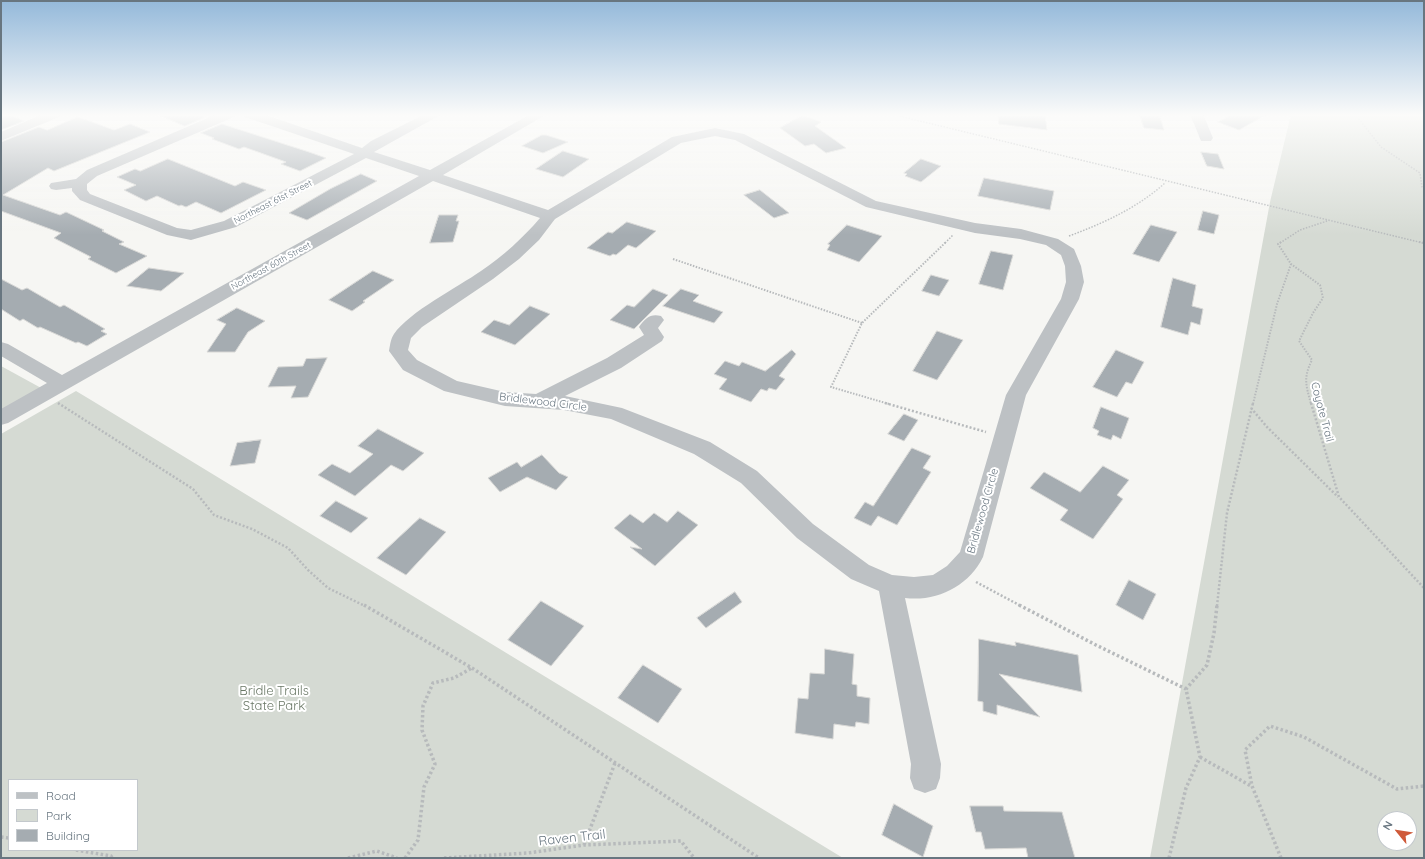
<!DOCTYPE html>
<html>
<head>
<meta charset="utf-8">
<style>
	body { margin:0 }
	#map { position:relative; width:1425px; height:859px; overflow:hidden; background:#f6f6f3; font-family:Quicksand,sans-serif }
	canvas { display:block }
	.frame { position:absolute; inset:0; border:2px solid #687680; pointer-events:none }
	.legend { position:absolute; left:8px; top:779px; width:130px; height:72px; box-sizing:border-box; background:#fff; border:1px solid #c3c8cc; margin:0; padding:5px 7px; list-style:none; font-size:12px; color:#687680 }
	.legend li { display:flex; align-items:center; gap:8px; height:20px }
	.legend b { width:20px; border:1px solid #c3c8cc }
	.north { position:absolute; left:1377px; top:811px; width:40px; height:40px; box-sizing:border-box; background:#fff; border:1px solid #c3c8cc; border-radius:50%; rotate:300deg; font-size:11px; font-weight:700; line-height:16px; text-align:center; color:#687680 }
	.north::after { content:''; display:block; margin:auto; width:14px; height:18px; background:#cf5a3a; clip-path:polygon(50% 0,100% 100%,50% 72%,0 100%) }
</style>
</head>
<body>
<div id="map">
<canvas width="1425" height="859"></canvas>
<div class="frame"></div>
<ul class="legend">
<li><b style="height:5px;background:#bdc1c4"></b>Road</li>
<li><b style="height:11px;background:#d5dad3"></b>Park</li>
<li><b style="height:11px;background:#a5acb1"></b>Building</li>
</ul>
<div class="north">N</div>
</div>
<script>
const ctx = document.querySelector('canvas').getContext('2d');
ctx.lineJoin = 'round';
function paint(path, color) { ctx.fillStyle = color; ctx.fill(path, 'evenodd'); }
function stroke(path, color, width, dash) { ctx.strokeStyle = color; ctx.lineWidth = width; ctx.lineCap = dash ? 'butt' : 'round'; ctx.setLineDash(dash || []); ctx.stroke(path); }
function write(font, color, halo, rows, align = 'center') {
  ctx.font = font + ' Quicksand,sans-serif'; ctx.lineWidth = 4; ctx.setLineDash([]); ctx.textBaseline = 'middle'; ctx.strokeStyle = halo; ctx.fillStyle = color; for (const [text, x, y, turn = 0] of rows) {
    ctx.save(); ctx.translate(x, y); ctx.rotate((+turn || 0) * Math.PI / 180); ctx.textAlign = isNaN(turn) ? turn : align; if (halo) ctx.strokeText(text, 0, 0); ctx.fillText(text, 0, 0); ctx.restore();
  }
}
paint(new Path2D(`
	M1291,114H1424V858H1150L1270,202ZM1385,819H1409V843H1385Z
	M1,366L43,389L1,412Z
	M76,391L91,400L843,858H1V434ZM9,780H137V850H9Z`), '#d5dad3');
const building = new Path2D(`
	M1,114H8L24,121L1,130Z
	M157,114H197L205,117L185,126Z
	M999,114H1045L1047,130L999,124Z
	M1140,114H1159L1164,130L1144,128Z
	M1234,114H1267L1239,130L1218,122Z
	M803,115L821,122L815,126L846,148L826,153L814,144L805,146L780,128Z
	M78,117L114,130L130,124L150,132L54,171L48,168L3,195L60,215L66,212L104,230L102,231L124,242L119,244L147,256L116,273L88,259L91,257L54,238L61,233L1,211V142L39,127L47,130Z
	M222,124L309,152L326,158L300,171L281,164L286,162L244,147L239,149L212,139L214,138L201,133Z
	M542,135H546L568,142L543,153L522,146Z
	M563,151L589,159L563,177L536,169Z
	M1201,152L1218,154L1224,169L1207,166Z
	M168,159L235,186L243,182L266,190L221,213L196,202L186,207L181,205L179,206L157,196L146,201L124,190L136,185L117,177L135,169L140,171Z
	M921,159L941,166L921,182L905,176L907,174L904,173Z
	M361,174L377,181L307,220L289,213L330,189Z
	M984,178L1054,191L1050,210L978,196Z
	M760,190L789,213L774,218L744,195Z
	M1203,211L1219,215L1214,234L1198,230Z
	M439,215H458L456,221H459L453,242L430,243Z
	M627,222L656,231L636,248L628,245L616,255L613,254L610,256L587,248L608,232L612,233Z
	M847,225L882,236L859,262L827,250L830,245L828,244Z
	M1151,225L1177,232L1159,262L1133,254Z
	M991,251L1013,255L1003,290L979,284Z
	M149,268L184,273L161,291L127,286Z
	M373,271L394,280L363,301L365,302L352,311L329,300Z
	M931,275L949,280L939,296L922,291Z
	M1173,278L1196,285L1192,306L1203,309L1200,325L1191,322L1188,335L1161,327Z
	M1,279L22,290L27,288L60,307L64,305L105,329L101,331L107,334L87,346L78,342L76,343L40,327L38,328L23,319L20,321L1,309Z
	M653,289L668,295L634,329L610,320L627,305L634,307Z
	M681,289L699,295L693,301L723,312L714,323L663,306Z
	M530,306L550,314L515,345L481,332L494,320L509,325Z
	M237,308L265,321L248,332L235,352H207L226,324L217,320Z
	M937,331L963,340L937,380L913,371Z
	M792,350L796,354L779,376L785,379L776,390L769,388L767,391L761,389L751,402L719,389L727,379L714,374L725,361L739,366L742,362L765,371Z
	M1116,350L1144,362L1132,384L1126,382L1117,397L1093,387Z
	M327,358L308,397L291,398L296,386L268,387L278,367L303,366L306,359Z
	M1101,407L1129,418L1121,439L1113,435L1111,440L1097,435L1099,431L1093,428Z
	M904,414L918,420L904,441L888,434Z
	M378,429L424,453L403,471L391,465L355,496L318,475L332,464L350,473L373,454L358,446Z
	M261,440L255,463L230,466L237,443Z
	M912,448L931,456L923,468L931,472L897,525L878,516L871,526L854,518L865,502L873,506Z
	M542,455L559,473L568,477L556,490L527,477L500,492L488,478L517,462L521,467Z
	M1103,466L1129,480L1117,495L1123,499L1093,539L1060,520L1068,510L1030,488L1044,472L1080,492Z
	M336,501L368,518L351,533L320,516Z
	M678,511L698,525L655,566L630,547L642,549L614,528L630,514L643,523L654,513L667,522Z
	M420,518L446,532L406,575L377,558Z
	M1129,580L1156,594L1143,620L1116,605Z
	M735,592L742,602L706,628L697,618Z
	M541,601L584,626L551,666L508,640Z
	M979,639L1016,646L1015,642L1078,655L1082,692L999,674L1040,717L997,705V715L983,711V702L978,701Z
	M825,649L854,654L852,684L857,685V696L870,698L869,724L856,722L855,727L834,724L833,739L795,733L798,698L808,699L810,673L824,674Z
	M643,665L682,689L658,723L618,698Z
	M894,804L933,826L923,857L882,835Z
	M970,806H1003L1004,811L1062,812L1075,858H1028L1026,848L985,849L981,832H976Z`);
paint(building, '#a5acb1');
stroke(building, '#d7d7d5', 1);
stroke(new Path2D(`
	M891,114L1423,243
	M1324,114L1356,116
	M1355,114L1381,147L1420,173L1422,187L1424,189
	M1069,236C1104,223 1137,208 1165,183
	M945,243L953,235
	M1280,243L1300,230L1327,221`), '#b7babc', 1.5, [1.5, 1.5]);
stroke(new Path2D(`
	M1281,242L1278,244L1291,264L1320,285L1323,298L1313,313L1299,341L1312,360C1303,378 1306,385 1311,404
	M1419,242L1424,243
	M673,259L862,323
	M889,404L831,387L862,323L946,242
	M1253,404L1277,304L1291,264`), '#b7babc', 2, [1.5, 1.5]);
stroke(new Path2D(`
	M58,403L193,489L214,515L252,529L288,548L308,570L328,588L365,606
	M885,403L986,432
	M1311,403L1339,497L1424,588
	M1251,408L1267,427L1338,497
	M976,582L1021,606
	M1217,606L1227,513L1253,403`), '#b7babc', 2.5, [2, 2]);
stroke(new Path2D(`
	M364,605L472,668L759,858
	M1019,605L1096,645L1186,689
	M1200,757L1251,786
	M1,837L9,838
	M584,845L615,763
	M76,850L111,856L112,858
	M348,858L377,851L397,858
	M405,858L418,840L424,787L435,764L422,730L423,706L433,683L454,678L472,668
	M444,858L528,853L584,845L681,841L694,858
	M1169,858L1186,788L1200,757L1186,689L1207,665L1214,633L1217,605
	M1281,858L1252,786L1245,750L1270,726L1304,737L1397,789L1424,786`), '#b7babc', 3.5, [2.5, 2.5]);
paint(new Path2D(`
	M43,114H60L59,117L1,141V132Z
	M217,114H235L234,117L97,176L87,184V190L90,194L177,228L191,230L224,221L354,154L245,117L244,114H263L362,148L371,141L425,114H442L374,152L430,170L531,114H547L443,175L548,210L672,137L715,128L744,134L876,201L975,223L1021,229L1058,239L1074,249L1081,266L1084,282L1079,299L1026,395L983,557C969,586 937,602 905,598L941,764L940,778L936,789L925,793L914,789L910,778L911,764L879,591L851,579L797,538L741,483L694,454L611,419L564,410L505,406L444,391L403,370L389,351C390,345 391,338 394,334C409,312 458,287 481,271C503,256 523,238 540,218L433,181L8,423L1,425V409L47,383L1,356V342L8,344L62,375L419,176L366,158L236,227L191,240L167,235L80,200L72,191V188L56,190L51,189L49,186L51,183L76,179L87,170ZM715,136L735,140L866,207L975,233L1020,239L1046,245L1061,255L1065,266L1066,282L1061,299L1006,395L960,552L947,566L933,575L914,577L892,575L869,565L813,524L757,471L710,442L622,408L565,396L621,368L662,341L664,337L658,328L664,320L661,316C651,313 645,318 639,327L644,335L607,358L536,394L505,392L457,381L417,360L408,350L411,338L422,327L493,279L519,259L539,240L555,219L681,143Z
	M1190,114H1203L1213,138L1211,141H1201Z`), '#bdc1c4');
const sky = ctx.createLinearGradient(0, 0, 0, 235);
sky.addColorStop(0, '#94b9da');
sky.addColorStop(0.49, '#fbfbfa');
sky.addColorStop(1, '#fbfbfa00');
ctx.fillStyle = sky;
ctx.fillRect(0, 0, 1425, 235);
write('9px', '#687680', '#fff', [
	["Northeast 61st Street",273,202,-27],
	["Northeast 60th Street",271,266,-29]
]);
write('11px', '#687680', '#fff', [
	["Bridlewood Circle",543,402,7],
	["Coyote Trail",1322,412,75],
	["Bridlewood Circle",983,511,-74]
]);
write('13px', '#6a7866', '#fff', [
	["Bridle Trails",274,691],
	["State Park",274,706]
]);
write('13px', '#687680', '#fff', [
	["Raven Trail",572,838,-6]
]);
</script>
</body>
</html>
